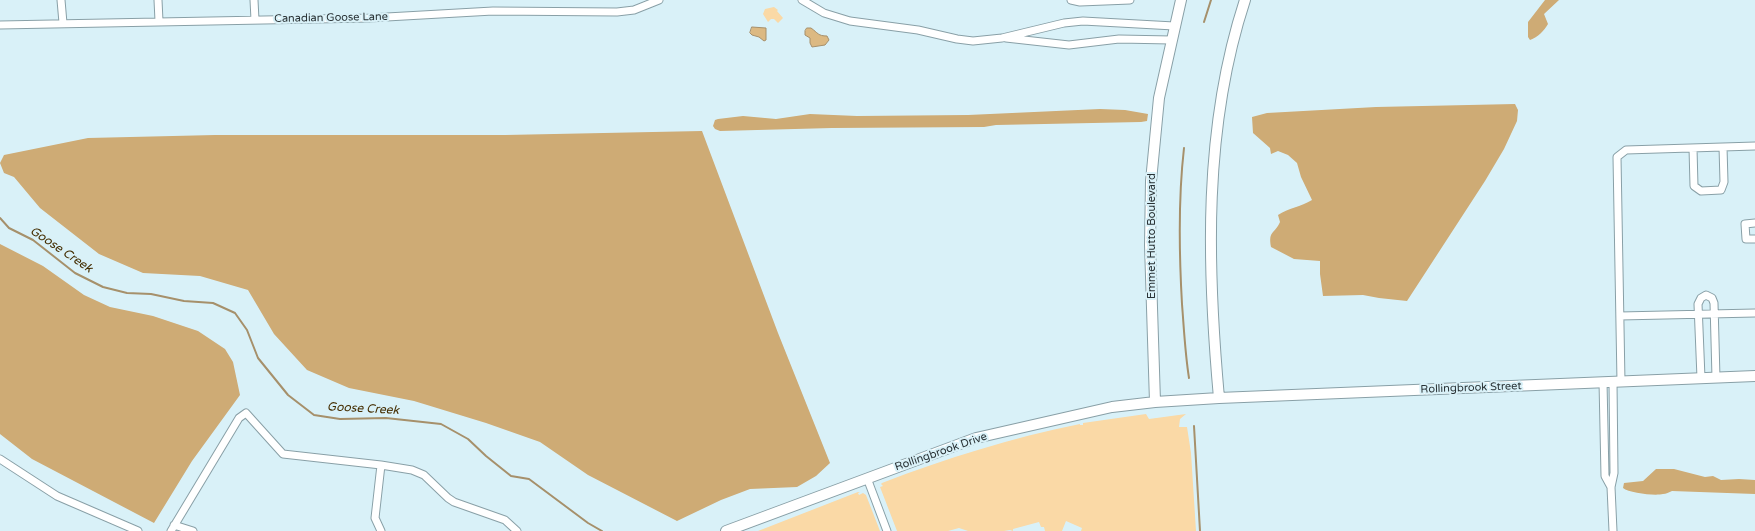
<!DOCTYPE html>
<html>
<head>
<meta charset="utf-8">
<style>
	body { margin:0 }
	canvas { display:block; background:#d9f1f8 }
</style>
</head>
<body>
<canvas width="1755" height="531"></canvas>
<script>
const ctx = document.querySelector('canvas').getContext('2d');
ctx.lineJoin = 'round';
function paint(path, color) { ctx.fillStyle = color; ctx.fill(path, 'evenodd'); }
function stroke(path, color, width, dash) { ctx.strokeStyle = color; ctx.lineWidth = width; ctx.lineCap = dash ? 'butt' : 'round'; ctx.setLineDash(dash || []); ctx.stroke(path); }
function write(font, color, halo, rows, align = 'center') {
  ctx.font = font + ' "Varela Round",sans-serif'; ctx.lineWidth = 4; ctx.setLineDash([]); ctx.textBaseline = 'middle'; ctx.strokeStyle = halo; ctx.fillStyle = color; for (const [text, x, y, turn = 0] of rows) {
    ctx.save(); ctx.translate(x, y); ctx.rotate((+turn || 0) * Math.PI / 180); ctx.textAlign = isNaN(turn) ? turn : align; if (halo) ctx.strokeText(text, 0, 0); ctx.fillText(text, 0, 0); ctx.restore();
  }
}
paint(new Path2D(`
	M774,7L778,10L777,11L783,18L778,23L774,19H771L768,22L763,14L765,9Z
	M1146,414L1149,419L1186,414L1180,419L1179,427H1187L1191,453L1196,531H1081L1082,528L1066,521L1062,531H1045L1044,527H1041L1039,522L1013,529V531L1010,530L1004,531H968L959,528L948,531H897L880,487L883,486L881,484L882,483C947,458 1011,438 1080,424V425H1083V423Z
	M858,492H860L858,493L859,495L863,493L866,495L880,531H758Z`), '#fad9a6');
paint(new Path2D(`
	M1545,0H1559L1544,14L1548,24C1544,31 1538,37 1530,40L1528,37V22Z
	M1515,104L1518,110L1517,121L1504,149L1485,181L1407,301L1379,298L1363,295L1323,296L1320,274V261L1294,259L1271,247C1268,230 1275,234 1280,222L1278,215C1288,208 1301,207 1312,200L1301,177L1297,163L1288,155L1278,151L1271,154L1270,148L1253,133L1252,117L1267,113L1376,107Z
	M1100,109L1125,110L1148,114L1147,121L1141,122L996,125L984,127L832,128L720,131L715,129L713,126L715,120L718,119L743,116L776,119L810,114L857,116L968,115Z
	M702,131L778,333L830,463L816,476L797,487L750,489L721,500L677,521L588,475L540,442L486,423L414,401L349,388L307,370L274,334L248,290L200,276L143,273L99,254L40,208L14,177L4,173L0,163L4,155L88,138L215,135H505Z
	M0,244L43,266L84,295L110,307L153,316L198,331L225,349L233,362L240,395L192,461L154,523L32,459L0,434Z
	M1656,469H1674L1705,477L1713,476L1721,480L1739,479L1755,480V494L1672,491C1669,492 1666,494 1663,494C1655,496 1629,493 1623,488L1624,483L1643,481Z`), '#ceab75');
const water = new Path2D(`
	M752,27L766,28V40L764,41L759,37L752,35L750,33Z
	M807,28H811C818,33 818,36 827,36L829,40L825,45L812,47L810,43V38L805,35V31Z`);
paint(water, '#dcb982');
stroke(water, '#a6906b', 1);
stroke(new Path2D(`
	M1204,22L1211,0
	M1184,148C1178,200 1179,252 1182,304C1184,329 1185,353 1189,378
	M0,218L9,228L33,240L75,273L103,287L127,293L151,294L184,301L213,303L235,313L247,330L258,358L288,395L314,415L340,419L386,418L441,424L468,439L486,456L511,476L529,479L588,523L602,531
	M1194,426L1200,531`), '#a6906b', 2);
const street = new Path2D(`
	M61,0L63,23
	M158,0L159,21
	M254,0L255,20
	M802,0L824,13L850,21L918,30L957,39L973,41L1002,38L1064,23L1083,21L1174,26
	M1071,0L1080,2L1130,0
	M0,25L369,18L493,11L617,12L634,10L659,0
	M1006,38L1069,45L1119,39L1171,40
	M1693,148L1694,186L1701,191L1721,190L1724,182L1723,147
	M1755,223L1745,224L1746,239H1755
	M1620,316L1755,313
	M1701,378L1698,304L1701,298L1706,295L1712,298L1714,303L1716,378
	M1603,382L1605,476L1611,487
	M1621,382L1617,157L1626,150L1755,146
	M0,459L57,496L138,531
	M867,478L887,531
	M174,525L193,531
	M171,531L239,418L246,413L283,454L381,465L412,470L424,475L448,498L454,502L505,520L517,531
	M381,531L375,518L381,465
	M1613,531L1611,487L1614,473L1613,382`);
const secondary = new Path2D(`
	M1219,398C1207,265 1203,128 1245,0
	M1155,402L1150,245L1151,181L1159,98L1181,0
	M726,531L976,438L1112,407L1155,402L1219,398L1755,376`);
stroke(street, '#89a0a7', 9);
stroke(secondary, '#89a0a7', 12);
stroke(street, '#fff', 7);
stroke(secondary, '#fff', 10);
write('11px', '#293235', '#d9f1f8', [
	["Canadian Goose Lane",331,18,-1],
	["Emmet Hutto Boulevard",1152,236,-90],
	["Rollingbrook Street",1471,388,-2],
	["Rollingbrook Drive",941,452,-19]
]);
write('italic 12px', '#442d00', '#d9f1f8', [
	["Goose Creek",61,250,34],
	["Goose Creek",363,409,3]
]);
</script>
</body>
</html>
